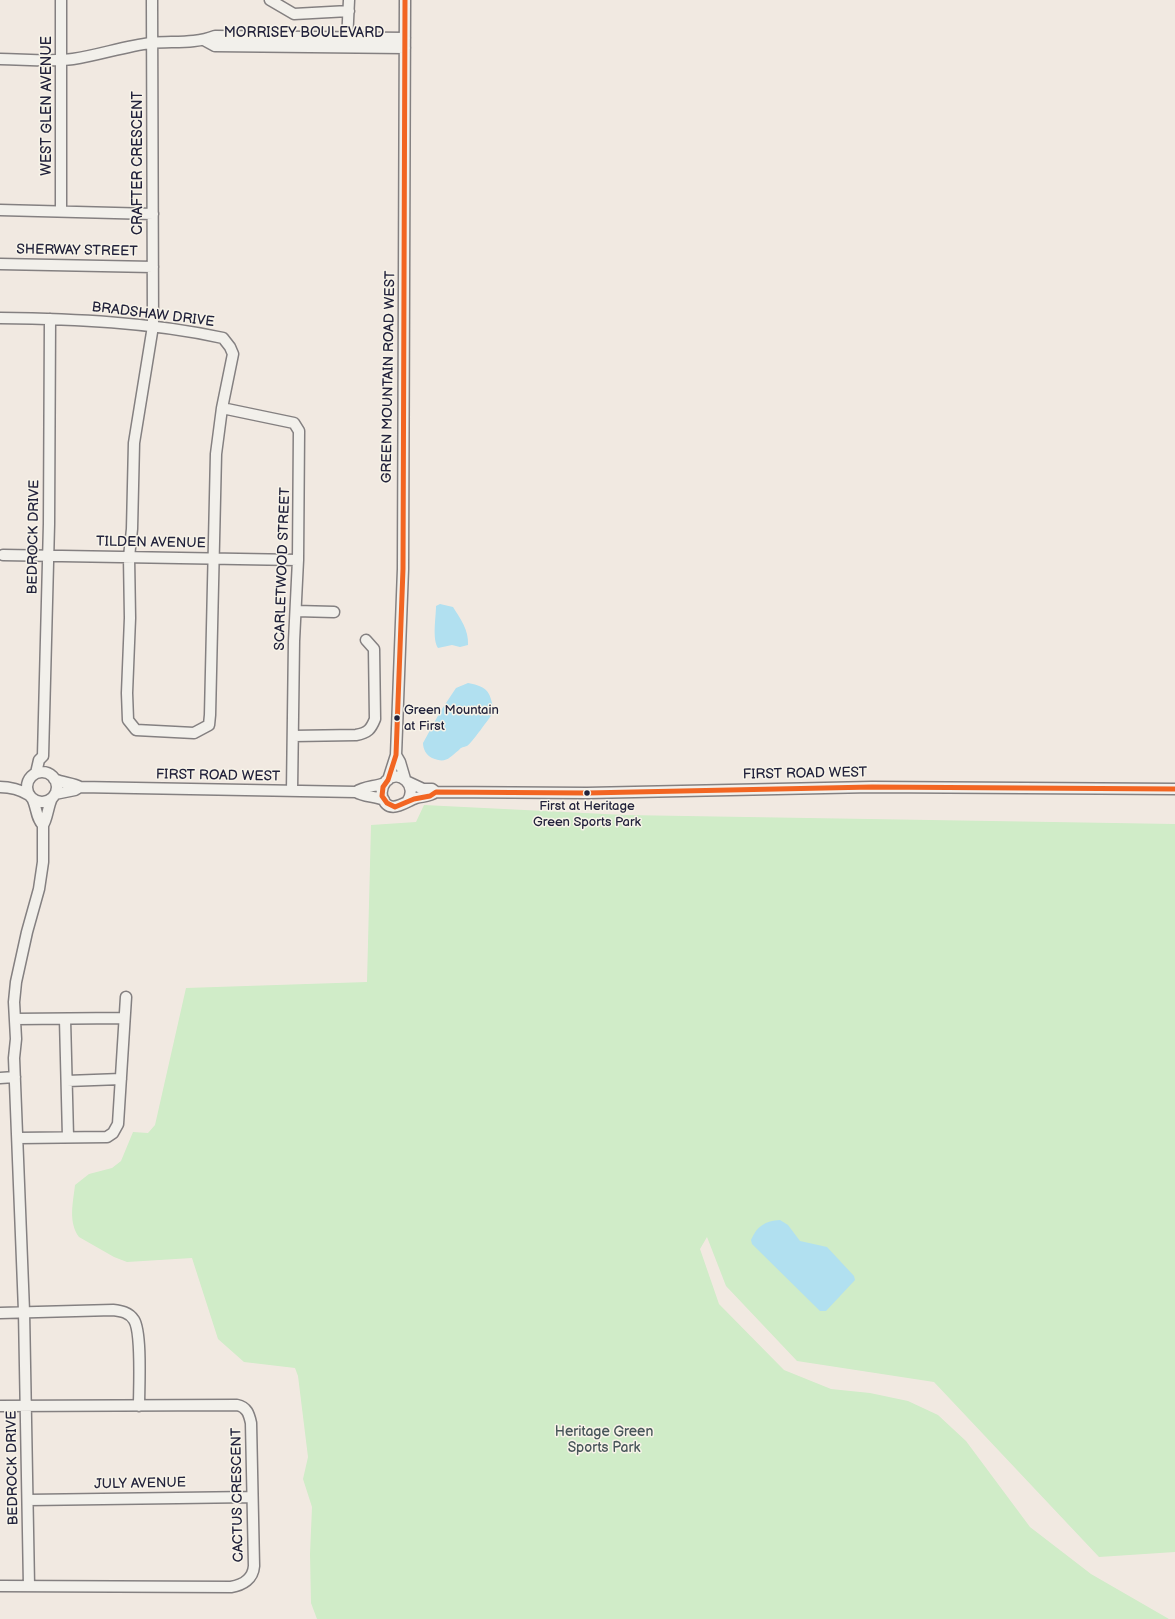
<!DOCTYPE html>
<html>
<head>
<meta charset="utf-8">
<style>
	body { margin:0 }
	canvas { display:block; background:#f1e9e1 }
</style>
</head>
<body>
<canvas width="1175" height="1619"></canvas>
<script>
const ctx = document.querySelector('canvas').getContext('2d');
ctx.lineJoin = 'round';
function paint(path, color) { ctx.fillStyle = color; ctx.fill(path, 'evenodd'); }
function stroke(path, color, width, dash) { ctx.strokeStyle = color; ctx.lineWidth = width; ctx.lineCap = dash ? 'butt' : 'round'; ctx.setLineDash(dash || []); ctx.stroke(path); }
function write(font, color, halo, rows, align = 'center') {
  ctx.font = font + ' "Balsamiq Sans",sans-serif'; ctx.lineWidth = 3; ctx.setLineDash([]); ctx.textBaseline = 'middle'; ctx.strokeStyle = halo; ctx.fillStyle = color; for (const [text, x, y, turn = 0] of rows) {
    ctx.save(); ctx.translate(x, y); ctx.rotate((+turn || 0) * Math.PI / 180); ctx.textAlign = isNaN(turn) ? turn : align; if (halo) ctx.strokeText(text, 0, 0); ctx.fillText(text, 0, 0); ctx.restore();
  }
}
paint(new Path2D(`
	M424,805L625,815L1175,824V1552L1099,1557L934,1382L797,1361L726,1286L707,1237L700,1249L719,1304L784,1370L831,1389L870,1393L908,1401L938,1415L966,1441L1030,1527L1091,1574L1169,1619H317L311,1603L310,1554L312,1507L303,1479L308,1457L298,1376L295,1368L244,1362L218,1339L192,1258L127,1262L114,1257L79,1237C68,1222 73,1203 75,1185L89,1174L112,1168L121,1161L133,1132L148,1133L155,1125L186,988L367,982L371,825L416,822Z`), '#d0ecc8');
paint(new Path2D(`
	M440,604L453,607C460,618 469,630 468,645L460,647L452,645L438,648C432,639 436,617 436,606Z
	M468,683C489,687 490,692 494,712C489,718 472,743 467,746C464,747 461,747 459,750C449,758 446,764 432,758C426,755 423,749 423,743L440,712L456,688Z
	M780,1220L788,1225L800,1241L827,1247L854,1276L855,1280L826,1311H820L752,1244L751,1240C757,1226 765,1221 780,1220Z`), '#b1e0f0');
const minor = new Path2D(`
	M270,0L294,14L349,11
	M204,40L215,46L405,48
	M347,42L349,0
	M0,59C22,59 52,62 73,59C100,55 125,46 151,43C173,41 195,44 215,36L405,38
	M0,210L153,214
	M61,211V0
	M0,264L153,267
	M0,318C74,319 150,322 223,338L230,347L233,354L222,408L216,454L210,715L209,725L194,733L136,730L128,720L127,693L130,618L129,557L132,529L134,443L153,326L152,0
	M222,408L294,423L299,431L298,560L294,641L292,791
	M3,555L298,560
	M296,611L334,612
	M293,736L356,735C368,733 371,729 375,719L374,649L366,640
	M396,755L400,762L405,779
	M27 787a15 15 0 1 1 30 0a15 15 0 1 1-30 0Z
	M36,773L39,760L43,756L49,524L50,319
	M54,779C63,783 73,783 80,787L356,792C364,797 375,796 384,800
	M388,780L396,755L403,569L405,0
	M408,782L423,789H432L436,792
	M0,787C9,787 21,790 29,795
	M356,792C364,786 375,787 385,783
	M55,794L75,790L80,787
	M32,798C37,807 36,819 43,825
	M407,802C419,786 399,768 386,781C383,785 381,791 382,796C388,817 406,801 416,798C423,796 429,797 436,792L587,793L872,787L1175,789
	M15,1019L124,1018
	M65,1019L68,1137
	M0,1078L15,1077
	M67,1081L121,1079
	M18,1138L107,1137L113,1133L118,1124L126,997
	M0,1313L113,1310C121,1311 129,1312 134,1320C142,1333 139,1387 139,1406
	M0,1406L237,1405C247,1407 249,1414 251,1423L254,1566C253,1579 243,1585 231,1587L0,1586
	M28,1500L252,1497
	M29,1586L24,1311L14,1058L16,1039L14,1002L16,982L27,932L39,889L43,862V825C47,820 48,806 52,798`);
stroke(minor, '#848081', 13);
stroke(minor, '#f2f0eb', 10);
stroke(new Path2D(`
	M405,0L403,569L396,755L388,780L383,787L382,796L387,803L395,807L414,799L430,796L436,792L587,793L872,787L1175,789`), '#f26522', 5);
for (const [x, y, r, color] of [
	[397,718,3.5,"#22223b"],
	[587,793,3.5,"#22223b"]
]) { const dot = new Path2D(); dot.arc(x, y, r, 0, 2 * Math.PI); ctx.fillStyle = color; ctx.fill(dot); stroke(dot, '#f7f3e8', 1.5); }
write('13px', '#22223b', '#f7f3e8', [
	["Green Mountain",404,711],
	["at First",404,727],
	["First at Heritage",587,807,"center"],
	["Green Sports Park",587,823,"center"]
], 'left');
write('14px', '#22223b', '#f7f3e8', [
	["MORRISEY BOULEVARD",304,33],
	["WEST GLEN AVENUE",47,106,-90],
	["CRAFTER CRESCENT",138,163,-90],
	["SHERWAY STREET",77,251,1],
	["BRADSHAW DRIVE",153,315,7],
	["GREEN MOUNTAIN ROAD WEST",389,377,-89],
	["BEDROCK DRIVE",34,537,-89],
	["TILDEN AVENUE",151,543,1],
	["SCARLETWOOD STREET",283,569,-88],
	["FIRST ROAD WEST",805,774,-1],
	["FIRST ROAD WEST",218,776,1],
	["BEDROCK DRIVE",13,1468,-91],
	["JULY AVENUE",140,1484,-1],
	["CACTUS CRESCENT",238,1495,-91]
]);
write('14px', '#475559', '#f7f3e8', [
	["Heritage Green",604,1432],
	["Sports Park",604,1448]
]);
</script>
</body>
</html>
